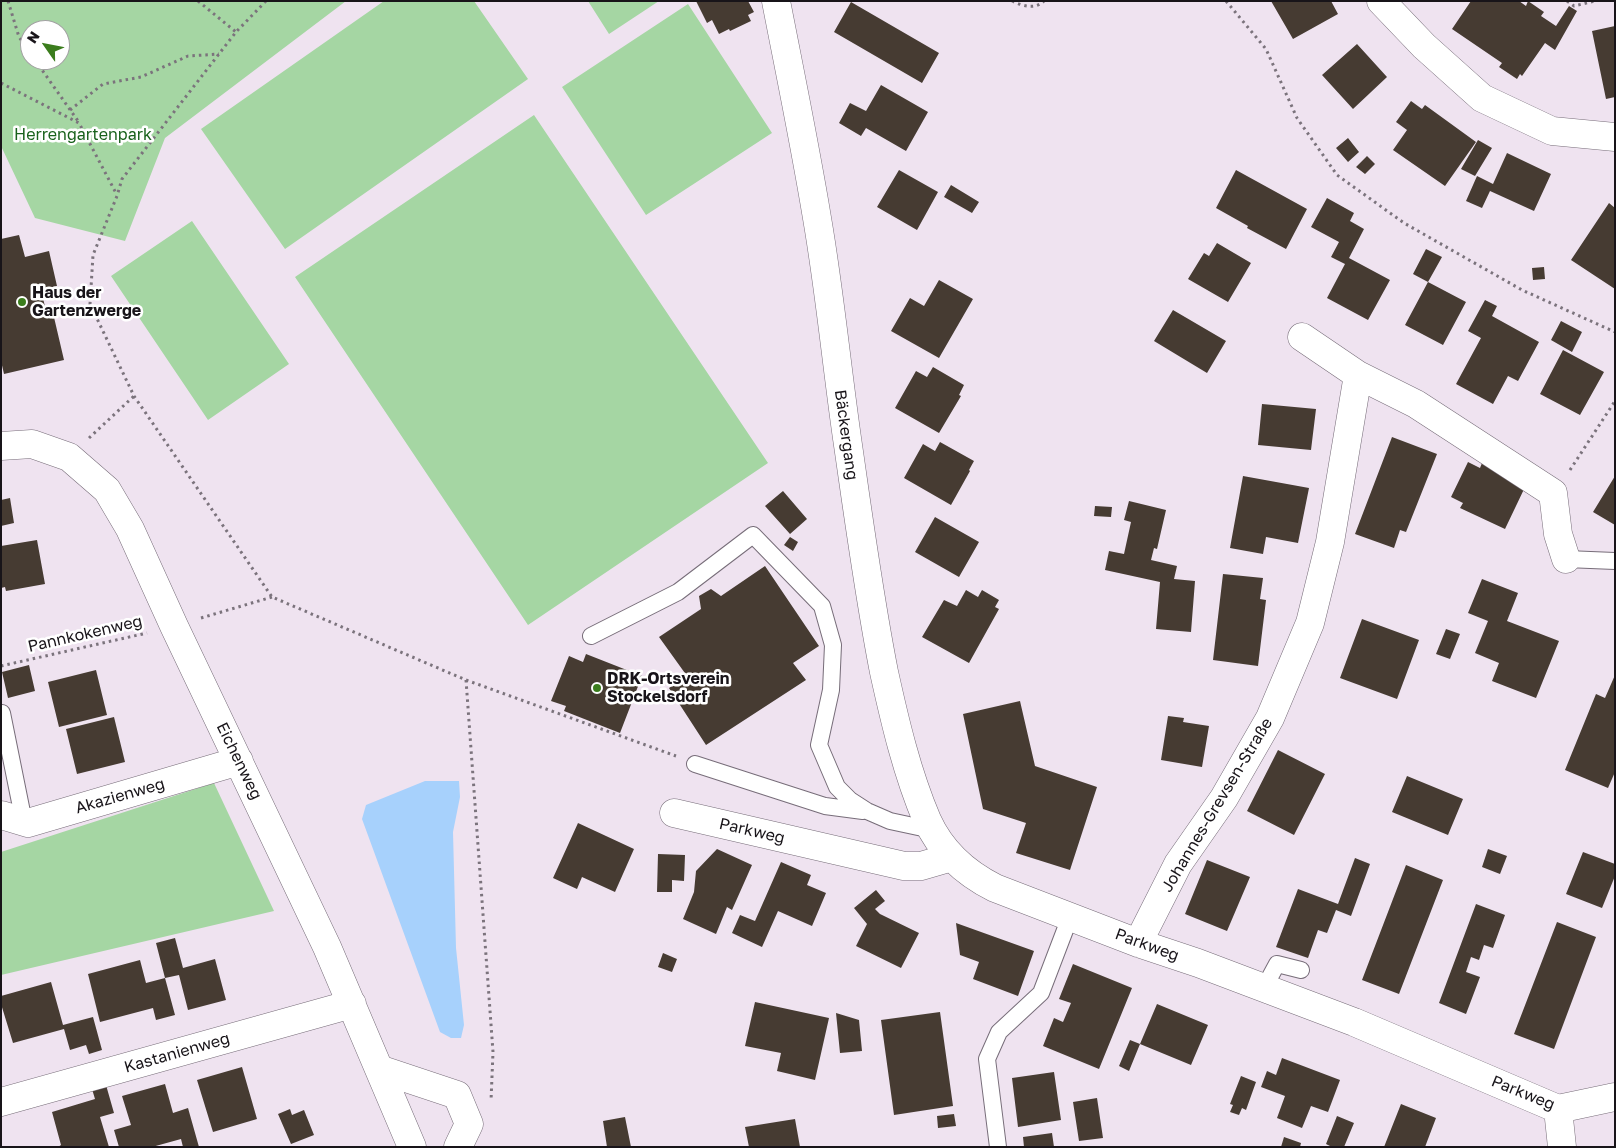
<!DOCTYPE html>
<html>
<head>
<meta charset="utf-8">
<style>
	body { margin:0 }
	#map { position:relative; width:1616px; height:1148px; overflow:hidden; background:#efe3f0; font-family:"Golos Text",sans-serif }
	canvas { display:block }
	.frame { position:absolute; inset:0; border:2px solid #181419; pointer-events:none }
	.north { position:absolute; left:20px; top:20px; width:50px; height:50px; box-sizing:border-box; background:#fff; border:1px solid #a3a1a3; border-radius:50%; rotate:303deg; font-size:14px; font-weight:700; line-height:20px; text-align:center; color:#181419 }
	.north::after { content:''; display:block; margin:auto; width:18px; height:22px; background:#3b7d1d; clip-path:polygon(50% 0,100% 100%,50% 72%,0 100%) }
</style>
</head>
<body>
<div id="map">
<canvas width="1616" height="1148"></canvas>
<div class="frame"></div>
<div class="north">N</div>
</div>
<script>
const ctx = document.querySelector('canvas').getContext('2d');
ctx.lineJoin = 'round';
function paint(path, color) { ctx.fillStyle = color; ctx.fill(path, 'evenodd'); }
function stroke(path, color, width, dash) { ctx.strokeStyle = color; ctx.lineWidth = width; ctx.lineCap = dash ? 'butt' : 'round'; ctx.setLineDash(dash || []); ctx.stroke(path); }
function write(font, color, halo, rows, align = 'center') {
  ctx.font = font + ' "Golos Text",sans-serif'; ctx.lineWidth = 5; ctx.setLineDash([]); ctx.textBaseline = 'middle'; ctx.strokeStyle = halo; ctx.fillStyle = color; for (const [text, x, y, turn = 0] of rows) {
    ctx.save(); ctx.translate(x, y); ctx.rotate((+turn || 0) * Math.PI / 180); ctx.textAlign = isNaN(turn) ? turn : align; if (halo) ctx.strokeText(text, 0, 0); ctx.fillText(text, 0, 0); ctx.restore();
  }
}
paint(new Path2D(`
	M1,1H346L165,138L125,241L35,218L1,146ZM30,30H60V60H30Z
	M384,1H474L528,79L285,249L201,129Z
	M588,1H659L609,34Z
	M688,4L772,133L646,215L562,87Z
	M534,115L768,463L528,625L295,277Z
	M192,221L289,364L208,420L111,276Z
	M214,783L274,911L1,975V852Z`), '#a5d6a3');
paint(new Path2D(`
	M425,781H459L460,797L453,832L456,948L464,1025L461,1038H451L440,1032L362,819L366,805Z`), '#a7d1fc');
paint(new Path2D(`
	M696,1H748L754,12L748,15L751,21L730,31L729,29L719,34L712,20L707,23Z
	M1271,1H1331L1338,14L1293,39Z
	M1471,1H1519L1526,6L1528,1L1544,12L1541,16L1556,26L1569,6L1577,11L1555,50L1545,43L1522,76L1520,74L1517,79L1499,67L1502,63L1452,29Z
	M851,2L939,53L922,83L834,32Z
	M1615,26V97L1606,99L1592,31Z
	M1357,44L1387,77L1353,109L1322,75Z
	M881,85L928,112L906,151L866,128L861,136L839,123L850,103L866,111Z
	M1411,101L1422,109L1425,105L1476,142L1445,186L1393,150L1407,130L1396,122Z
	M1348,138L1359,152L1348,162L1336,148Z
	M1478,140L1492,148L1475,176L1461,169Z
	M1507,153L1551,174L1534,211L1490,191L1482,208L1466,201L1477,176L1493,184Z
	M1367,156L1375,164L1365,174L1356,167Z
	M899,170L938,192L917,230L877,207Z
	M1236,170L1307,209L1286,249L1247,228L1248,226L1216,208Z
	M951,185L979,202L972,213L944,197Z
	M1327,198L1354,213L1350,221L1364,229L1349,258L1390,280L1368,320L1327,298L1345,264L1331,257L1339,242L1311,227Z
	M1609,203L1615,208V289L1571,260Z
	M19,235L25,257L49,251L57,286L41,290L47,315L53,313L64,360L4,374L1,361V239Z
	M1217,243L1251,263L1228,302L1188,279L1204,253L1209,256Z
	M1426,249L1442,257L1428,282L1413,274Z
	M1544,267L1545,279L1533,280L1532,268Z
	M939,280L973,299L939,358L891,331L910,298L924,306Z
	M1428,282L1466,302L1443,345L1405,325Z
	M1485,300L1497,306L1492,316L1539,342L1518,381L1508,376L1493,404L1456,384L1481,338L1468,331Z
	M1173,310L1226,341L1207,373L1154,341Z
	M1561,321L1582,332L1572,352L1551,340Z
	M1563,350L1604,372L1580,415L1540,394Z
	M933,367L964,385L959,395L961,396L939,433L895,408L916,371L927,377Z
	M1262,404L1316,409L1311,450L1258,445Z
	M1392,437L1437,454L1406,532L1400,530L1394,548L1355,534Z
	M940,442L974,461L969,470L970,471L951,505L904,478L923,444L935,451Z
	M1468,462L1480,468L1482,463L1526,485L1505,529L1460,508L1463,503L1451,497Z
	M1243,476L1309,488L1298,543L1266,537L1263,554L1230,548Z
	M1615,476V525L1593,512Z
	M783,491L807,519L790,534L765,506Z
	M10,498L14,523L1,526V500Z
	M1129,501L1166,510L1157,549L1154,548L1151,560L1177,566L1174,579L1195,581L1191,632L1156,629L1160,582L1105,570L1109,551L1124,554L1131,522L1124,520Z
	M1095,506L1112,507L1111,517L1094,516Z
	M935,517L979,542L959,577L915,552Z
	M790,537L798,542L793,551L784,545Z
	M37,540L45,584L6,591L5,587L1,588V546Z
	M765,566L819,646L793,663L806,680L706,745L669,688L687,676L659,637L701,609L699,596L711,589L721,596Z
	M1223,574L1263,578L1260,599L1266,600L1258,666L1213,660Z
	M1482,579L1518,593L1507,621L1559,641L1536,698L1492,681L1499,663L1475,653L1488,621L1468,613Z
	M966,590L978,597L982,590L999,600L995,607L999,609L969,663L922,637L944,600L957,606Z
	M1362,619L1419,640L1397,699L1340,678Z
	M1446,629L1460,634L1450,659L1436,654Z
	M586,654L642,676L620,733L564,711L566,706L551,701L569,656L583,662Z
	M29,665L35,691L8,698L2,672Z
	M96,670L107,715L59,727L48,682Z
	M1615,675V772L1608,788L1565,770L1596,694L1605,698Z
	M1020,701L1035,766L1097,787L1070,870L1016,853L1026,823L983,809L963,714Z
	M1168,716L1184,718L1183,722L1209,726L1202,767L1161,760Z
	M114,717L125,762L77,774L66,729Z
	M1278,750L1325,774L1294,835L1247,811Z
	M1407,776L1463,799L1448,835L1392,812Z
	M578,823L634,849L615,892L582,877L577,889L553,878Z
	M717,849L752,865L732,910L727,907L716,934L683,919L694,892L696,871Z
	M1488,849L1507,856L1500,874L1482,867Z
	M1583,852L1615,864V876L1602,908L1566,894Z
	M658,854L685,855L684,881L672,880V892H657Z
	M1355,858L1370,864L1351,916L1336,910L1327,933L1318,930L1308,958L1276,947L1298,889L1338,904Z
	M1207,860L1250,877L1227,931L1185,914Z
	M781,862L811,875L807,885L826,893L812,926L778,911L762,947L732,933L740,915L755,921Z
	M1406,865L1443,880L1399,994L1362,980Z
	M876,890L885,901L875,909L880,914L919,933L901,968L856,946L867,924L854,908Z
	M1476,904L1505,915L1493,948L1484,945L1479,960L1471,957L1466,972L1480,977L1466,1014L1439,1003Z
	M1557,922L1596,937L1554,1049L1514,1034Z
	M956,923L1034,951L1018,996L973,979L979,962L960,955Z
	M175,938L183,968L215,959L226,1000L188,1010L179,975L165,978L156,943Z
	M663,953L677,959L672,972L658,967Z
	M140,960L146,983L165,978L175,1015L156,1020L153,1008L100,1022L88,974Z
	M1073,964L1132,988L1099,1069L1043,1046L1054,1018L1063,1022L1071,1003L1059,999Z
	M51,982L63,1025L93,1017L102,1050L89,1054L86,1045L70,1050L64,1029L13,1043L1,1004V996Z
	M755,1002L829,1018L815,1080L777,1071L781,1053L745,1046Z
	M1157,1004L1208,1025L1191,1065L1140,1044Z
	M940,1012L953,1106L894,1115L881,1020Z
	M836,1013L859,1020L862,1051L840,1053Z
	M1130,1040L1140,1044L1129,1071L1119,1066Z
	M1282,1058L1340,1080L1328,1112L1311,1106L1302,1128L1277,1118L1285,1096L1261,1087L1267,1071L1276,1075Z
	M242,1067L257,1119L213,1132L197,1080Z
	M1054,1072L1061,1120L1018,1127L1012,1078Z
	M1241,1076L1256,1082L1246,1110L1242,1108L1239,1115L1230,1112L1233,1105L1230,1104Z
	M165,1084L173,1113L188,1108L199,1147H183L181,1139L152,1147H119L114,1130L131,1125L122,1096Z
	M106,1085L114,1113L100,1117L109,1147H58L61,1145L52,1112L95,1099L92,1089Z
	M1097,1098L1103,1138L1079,1141L1073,1102Z
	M1401,1104L1436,1118L1425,1147H1384Z
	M290,1109L292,1115L304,1110L314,1135L291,1144L278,1114Z
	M954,1114L956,1126L938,1128L937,1116Z
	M1337,1116L1354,1123L1344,1147H1332L1326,1144Z
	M625,1117L631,1147H607L603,1121Z
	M795,1119L800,1147H749L745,1127Z
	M1052,1133L1054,1147H1024L1023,1137Z
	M1284,1137L1301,1143L1300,1147H1281Z`), '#463b32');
const service = new Path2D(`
	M1566,559L1615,561
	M591,636L678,592L753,535L822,606L833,645L831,690L819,745L837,787L850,800L867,811L890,821L932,830
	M2,713L24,822
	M695,764L825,806L863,811
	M1264,988L1277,964L1301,970
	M998,1147L987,1059L999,1032L1041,993L1070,917`);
const minor = new Path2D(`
	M776,1C790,73 805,145 817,218C830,293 837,370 848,445C859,521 869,596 884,672C895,722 907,773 927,820C941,851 965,873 995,888L1138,943L1198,963L1354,1022L1558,1109L1615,1097
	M1381,1L1424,46L1482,98L1552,131L1615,137
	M1358,375L1416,404L1553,493L1558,534L1566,559
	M1,446L32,444L69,457L107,490L130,529L174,626L327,947L412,1147
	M674,813L904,866H921L952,857
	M1,815L28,823L239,761
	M1138,943L1178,864L1224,798L1270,718L1310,623L1330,542L1358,375L1302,337
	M379,1069L457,1095L469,1124L458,1147
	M1,1102L352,1004
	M1558,1109L1562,1147`);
stroke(service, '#776d79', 18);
stroke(minor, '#776d79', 29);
stroke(new Path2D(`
	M8,1L19,37L30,52
	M198,1L236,32
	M266,1L236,32L122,179L117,196L93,255L90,304L134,396L272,597L466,680L676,756
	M1012,1C1023,6 1035,10 1044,1
	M1226,1L1266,49L1297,118L1337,175L1404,223L1522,290L1615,332
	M1567,1L1574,6L1595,1
	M35,60L78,121
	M1,83L79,123L117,195
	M70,110L103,84L141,77L188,56L219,54
	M89,438L134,396
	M1570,470L1615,401
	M201,618L272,597
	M1,666L147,633
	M466,680L493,1052L491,1101`), '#7b737c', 3, [2.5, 4]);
stroke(service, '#fff', 16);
stroke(minor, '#fff', 28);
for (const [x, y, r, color] of [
	[22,302,5,"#3b7d1d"],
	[597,688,5,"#3b7d1d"]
]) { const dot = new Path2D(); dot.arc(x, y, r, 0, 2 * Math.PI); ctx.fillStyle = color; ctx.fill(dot); stroke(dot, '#fff', 2); }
write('16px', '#18611b', '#fff', [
	["Herrengartenpark",83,135]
]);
write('bold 16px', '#181419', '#fff', [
	["Haus der",32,293],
	["Gartenzwerge",32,311],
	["DRK-Ortsverein",607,679],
	["Stockelsdorf",607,697]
], 'left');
write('16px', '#181419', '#fff', [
	["Bäckergang",846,435,82],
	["Pannkokenweg",85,634,-13],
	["Eichenweg",239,761,64],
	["Akazienweg",120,796,-16],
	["Johannes-Grevsen-Straße",1217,805,-59],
	["Parkweg",752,831,13],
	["Parkweg",1147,945,20],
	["Kastanienweg",177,1053,-16],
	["Parkweg",1523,1093,22]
]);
</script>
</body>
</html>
